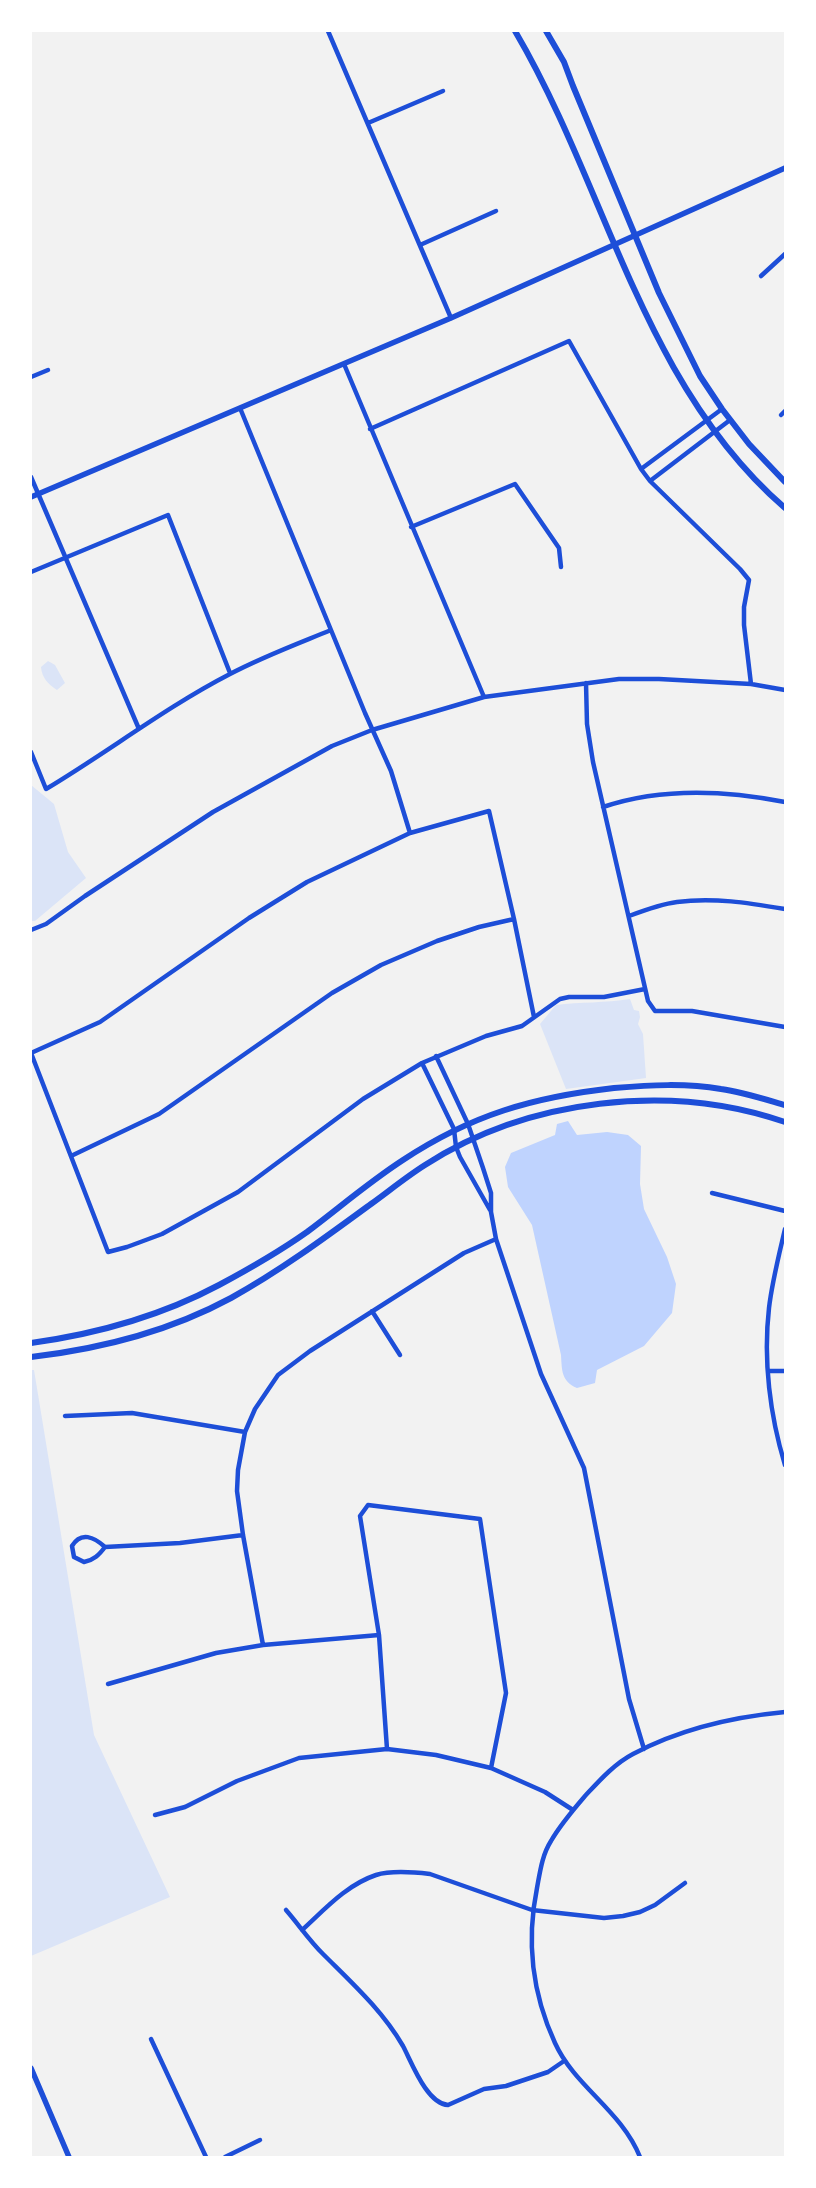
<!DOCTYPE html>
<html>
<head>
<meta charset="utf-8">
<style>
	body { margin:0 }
	#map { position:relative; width:816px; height:2188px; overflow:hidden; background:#f2f2f2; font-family:"Zilla Slab",serif }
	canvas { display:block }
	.frame { position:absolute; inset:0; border:32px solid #fff; pointer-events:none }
</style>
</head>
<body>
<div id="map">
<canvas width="816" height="2188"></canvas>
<div class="frame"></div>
</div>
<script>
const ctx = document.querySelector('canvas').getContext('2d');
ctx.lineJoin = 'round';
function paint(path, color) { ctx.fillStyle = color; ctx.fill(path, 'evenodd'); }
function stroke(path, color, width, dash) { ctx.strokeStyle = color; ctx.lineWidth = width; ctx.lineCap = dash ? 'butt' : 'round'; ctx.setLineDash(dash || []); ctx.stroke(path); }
paint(new Path2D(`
	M48,661L55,665L65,683L57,690C48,684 42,678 41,667Z
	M31,785L54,804L68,852L86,878L35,921H31Z
	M630,999L634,1010L639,1011L640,1017L638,1024L643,1034L646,1078L566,1089L540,1024L556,1005C580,1002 605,1003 630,999Z
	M31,1370H34L94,1735L170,1897L31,1956Z`), '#dbe4f7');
paint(new Path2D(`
	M568,1121L577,1135L607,1132L628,1135L641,1146L640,1184L644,1209L667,1257L676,1284L672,1313L644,1346L597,1370L595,1383L577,1388C561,1381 562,1370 561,1355L532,1225L508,1187L505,1167L511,1153L555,1135L557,1124Z`), '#bfd3fe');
stroke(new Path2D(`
	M328,31L451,318
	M368,123L443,91
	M420,245L496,211
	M761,276L785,254
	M344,364L484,697
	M31,377L48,370
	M240,408L365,713L391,771L410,833
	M781,415L785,411
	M370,429L569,341L641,469L650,481L740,569L749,580L744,607V625L751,684
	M641,469L722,409
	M31,477L139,729
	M650,481L730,420
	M411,527L515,484L559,548L561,567
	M31,572L168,515L230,673
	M586,683L587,724L593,762L648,1001L655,1011H692L785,1027
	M31,752L46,789C108,752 166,707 230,674C262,657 297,644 331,630
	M603,807C662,787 724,790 785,802
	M629,916C645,910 661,904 677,902C713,897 749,903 785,909
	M31,930L46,924L85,896L213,812L332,746L372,730L484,697L619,679H659L751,684L785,690
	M534,1017L514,919L489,811L410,833L307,882L249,918L100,1022L31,1053L108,1252L127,1247L162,1234L238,1192L363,1099L422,1063L486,1036L522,1026L560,999L569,997H604L645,989
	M436,1056L468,1124L483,1168L491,1193V1212L496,1239L541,1374L584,1468L629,1699L644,1749
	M422,1063L454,1129L456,1147L460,1157L490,1210
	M71,1156L159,1114L332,993L381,965L437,941L479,927L514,919
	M712,1193L785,1211
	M785,1229C779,1255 772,1282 769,1308C763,1360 770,1416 785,1465
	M372,1311L400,1355
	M769,1371H785
	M65,1416L132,1413L245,1432
	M105,1547C99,1555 94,1560 84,1562L74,1557L72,1546C81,1531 94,1537 105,1547L180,1543L243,1535
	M263,1645L243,1535L237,1491L238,1470L245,1432L255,1409L278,1375L310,1351L464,1253L496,1239
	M108,1684L216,1653L263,1645L379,1635
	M387,1749L379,1635L360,1516L368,1505L480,1519L506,1693L491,1768
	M155,1815L185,1807L237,1781L299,1758L387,1749L436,1755L491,1768L545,1792L573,1810
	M286,1910C299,1925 309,1940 323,1954C352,1983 382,2010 403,2046C412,2063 427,2104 448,2105L484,2089L506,2086L548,2072L564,2061
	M302,1930C324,1910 346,1885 376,1875C392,1870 413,1872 430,1874L532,1910L604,1918L623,1916L640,1912L655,1905L685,1883
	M151,2039L206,2157
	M225,2157L260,2140
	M640,2157C621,2110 575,2087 555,2043C532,1993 526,1942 537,1888C540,1872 542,1855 551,1841C560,1825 573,1810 585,1796C599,1781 614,1764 633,1754C680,1729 732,1717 785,1712`), '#1d4ed8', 4.5);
stroke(new Path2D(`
	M31,497L451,318L785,168
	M31,2068L69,2157`), '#1d4ed8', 5.5);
stroke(new Path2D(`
	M515,31C608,189 641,383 785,508
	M546,31L564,62L573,86L659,293L700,376L722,409L749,444L785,482
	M31,1343C96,1334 161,1316 219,1285C249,1269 280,1251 307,1232C339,1208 369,1182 403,1160C471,1115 533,1097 614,1088C650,1085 686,1083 721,1089C742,1092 764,1099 785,1105
	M31,1357C100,1349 170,1331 231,1298C280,1271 326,1237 371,1204C389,1191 406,1177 425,1165C527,1099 669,1082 785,1122`), '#1d4ed8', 6);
</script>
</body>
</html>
